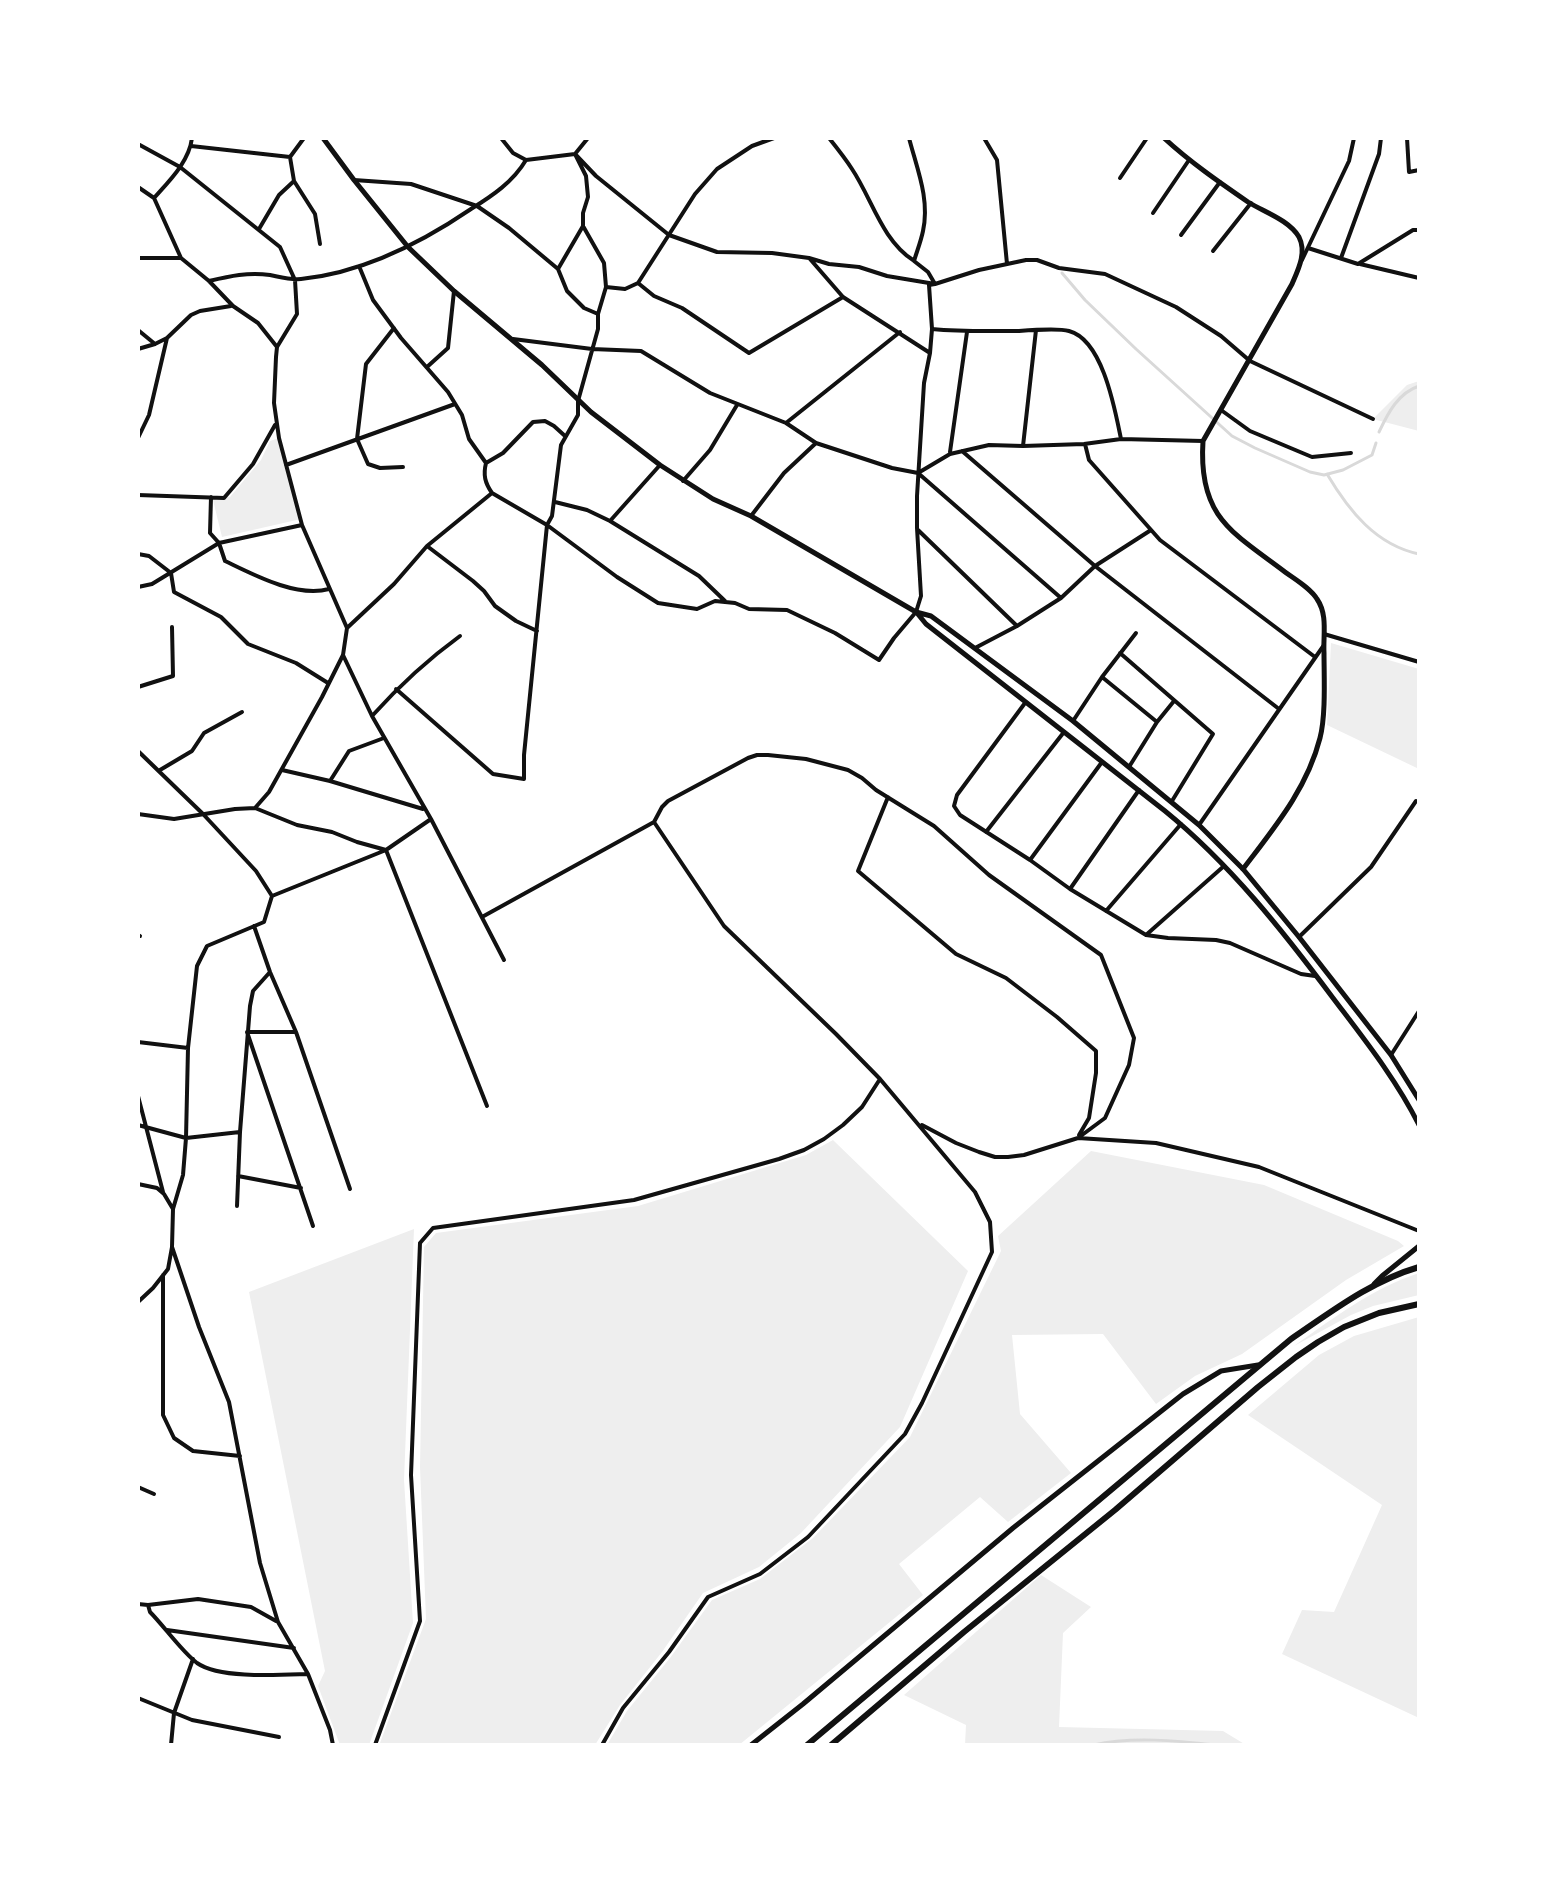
<!DOCTYPE html>
<html>
<head>
<meta charset="utf-8">
<style>
	body { margin:0 }
	#map { position:relative; width:1557px; height:1883px; overflow:hidden; background:#fff; font-family:"IBM Plex Serif",serif }
	canvas { display:block }
	.frame { position:absolute; inset:0; border:140px solid #fff; pointer-events:none }
</style>
</head>
<body>
<div id="map">
<canvas width="1557" height="1883"></canvas>
<div class="frame"></div>
</div>
<script>
const ctx = document.querySelector('canvas').getContext('2d');
ctx.lineJoin = 'round';
function paint(path, color) { ctx.fillStyle = color; ctx.fill(path, 'evenodd'); }
function stroke(path, color, width, dash) { ctx.strokeStyle = color; ctx.lineWidth = width; ctx.lineCap = dash ? 'butt' : 'round'; ctx.setLineDash(dash || []); ctx.stroke(path); }
paint(new Path2D(`
	M1419,381V431L1373,419L1407,385Z
	M279,438L301,519L222,537L213,500L230,497L261,460L270,441Z
	M1331,643L1419,669V769L1327,725Z
	M833,1140L968,1271L900,1427L801,1533L759,1567L703,1593L662,1652L620,1705L595,1745H382L380,1743L426,1619L420,1467L424,1247L436,1233L638,1206L806,1155Z
	M1091,1151L1264,1185L1398,1241L1404,1246L1346,1280L1242,1354L1195,1376L1156,1404L1103,1334L1012,1335L1020,1414L1071,1473L1008,1522L980,1497L899,1564L923,1595L739,1745H607L627,1711L670,1658L712,1600L760,1579L813,1538L910,1437L1001,1251L998,1236Z
	M414,1229L404,1480L413,1623L369,1745H340L318,1686L325,1671L249,1292Z
	M1419,1273V1295L1373,1306L1351,1315L1294,1346C1335,1317 1371,1289 1419,1273Z
	M1419,1317V1718L1282,1654L1302,1610L1334,1612L1382,1505L1248,1415L1319,1355L1354,1336Z
	M1041,1575L1091,1607L1063,1633L1059,1727L1223,1731L1246,1745H965L966,1725L904,1695Z`), '#eee');
stroke(new Path2D(`
	M1062,273L1085,300L1136,349L1232,436L1255,448L1310,472L1324,475L1343,470L1372,455L1376,443
	M1379,432C1388,413 1398,393 1419,386
	M1327,474C1349,511 1376,545 1419,554
	M1094,1745C1131,1736 1179,1741 1217,1745`), '#d9d9d9', 3);
stroke(new Path2D(`
	M501,138L513,153L526,160L575,154L596,176L669,235L717,252L772,253L809,258L829,264L859,267L887,276L935,284L979,270L1026,260H1037L1059,268L1105,274L1176,307L1221,336L1250,361L1373,419
	M829,138C837,148 845,158 852,169C872,199 882,240 913,260
	M984,138L997,160L1007,264
	M1407,138L1409,172L1419,170
	M138,144L180,167L280,247L295,280L297,314L277,347L276,357L274,403L279,438L302,525L347,628
	M191,146L290,157
	M1120,178L1147,138
	M354,180L411,184L477,206L509,228L558,269L567,291L584,308L598,314
	M294,181L315,214L320,244
	M138,187L154,198L181,258L209,281L233,306L258,323L277,347
	M154,198C169,181 189,162 192,138
	M1153,213L1189,160
	M259,229L279,195L294,181L290,157L304,138
	M1181,235L1220,182
	M1308,248L1358,264L1413,230H1419
	M1213,251L1251,203
	M138,258H181
	M1341,258L1379,154L1381,138
	M810,259L843,297L930,353
	M1302,260L1349,161L1354,138
	M1360,264L1419,278
	M359,266L373,300L401,338L448,392L462,415L469,439L486,463
	M558,269L583,226
	M209,281C230,276 248,272 270,275C280,277 290,280 301,279C361,273 421,243 471,209C492,196 513,182 526,160
	M638,283L695,194L717,169L752,146L774,138
	M606,287L625,289L638,283L654,296L682,308L749,353L843,297
	M394,328L366,364L357,439L368,464L380,468L403,467
	M932,329C962,332 990,331 1019,331C1032,330 1058,328 1069,331C1103,340 1115,410 1121,439
	M138,330L155,344
	M513,339L592,349L641,351L710,393L786,423L816,443L892,468L918,473L950,454L989,445L1023,446L1084,444L1121,439L1203,441
	M138,349L155,344L167,338L191,315L200,311L231,306
	M427,367L448,348L454,291
	M1221,410L1250,431L1312,457L1351,453
	M786,423L900,332
	M138,438L149,415L167,338
	M1085,444L1089,460L1160,540L1315,657
	M1023,446L1036,330
	M962,451L1095,566L1279,709
	M950,452L967,332
	M286,465L455,404
	M918,473L1061,598
	M683,481L710,450L737,405
	M492,493L547,525L617,577L658,603L697,609L715,601L735,603L749,609L787,610L835,633L879,660L894,638L916,612L921,596L917,528V496L924,383L930,353L932,329L929,285L935,284L928,272L914,261C917,251 921,241 923,231C930,199 917,169 909,138
	M138,495L224,498L253,464L275,425
	M211,497L210,533L219,543L225,561C254,575 297,598 329,589
	M555,502L587,510L610,521L699,576L725,601
	M751,516L784,473L816,443
	M610,521L660,465
	M918,530L1017,626
	M427,546L473,581L484,591L495,606L516,621L537,631
	M138,554L149,556L171,573L174,592L221,617L248,644L296,663L328,683
	M138,587L152,584L219,543L302,525
	M1324,634L1419,662
	M975,648L1017,626L1061,598L1095,566L1151,530
	M1120,653L1213,734L1172,801
	M1102,677L1157,722
	M138,687L173,676L172,627
	M396,689L493,774L524,779V755L547,525L552,516L561,445L578,415V401L598,329V314L606,287L604,263L583,226V213L588,197L586,176L575,154L588,138
	M1025,703L957,795L954,806L960,815L1030,860L1070,889L1146,935L1168,938L1216,940L1230,943L1301,974L1315,976
	M372,716C399,686 427,660 460,636
	M1073,721L1102,677L1136,633
	M138,751L203,814L256,871L272,896L264,922L207,946L197,966L188,1048L186,1138L183,1175L173,1209
	M1129,767L1157,722L1174,701
	M160,770L192,751L204,733L242,712
	M282,770L330,781L423,809
	M330,781L349,751L384,738
	M888,797L858,871L956,954L1006,978L1057,1017L1096,1051V1073L1089,1118L1079,1135
	M255,808L269,792L322,697L343,655L347,628L394,584L427,546L492,493C485,483 483,475 486,463L503,453L533,422L545,421L554,426L565,436
	M138,814L174,819L235,809L255,808L297,825L332,832L357,842L386,850L487,1106
	M431,819L504,960
	M654,822L662,807L668,801L748,758L757,755H768L806,759L848,770L862,778L876,790L934,826L989,875L1101,955L1134,1038L1129,1065L1105,1118L1078,1138
	M1199,825L1324,645
	M986,832L1064,732
	M1030,860L1102,762
	M1070,889L1139,790
	M272,896L386,850L431,819L372,716L343,655
	M1106,911L1181,824
	M482,917L654,822L724,926L836,1034L880,1079L975,1192L990,1222L992,1252L922,1403L905,1434L808,1537L760,1574L708,1597L669,1652L623,1708L602,1745
	M254,926L270,972L296,1032L350,1189
	M138,935L140,936
	M1146,935L1224,866
	M1299,937L1371,867L1416,801
	M295,1032H247L313,1226
	M138,1042L188,1048
	M1391,1055L1419,1011
	M138,1096L163,1192
	M138,1125L186,1138L240,1132
	M922,1125L956,1143L979,1152L995,1157H1008L1024,1155L1078,1138L1156,1143L1259,1167L1419,1231
	M238,1176L301,1188
	M138,1184L157,1188L164,1194L173,1209L172,1247L168,1269L153,1288L138,1302
	M237,1206L240,1132L250,1006L253,991L270,972
	M172,1247L199,1327L229,1402L260,1563L278,1622L308,1674L330,1730L333,1745
	M163,1275V1415L174,1438L193,1451L240,1456
	M138,1487L154,1494
	M138,1604L148,1605L198,1599L251,1607L276,1621
	M148,1605L150,1612C164,1626 182,1652 197,1663C220,1679 279,1675 308,1674
	M167,1630L294,1648
	M138,1698L192,1720L279,1737
	M171,1745L174,1713L193,1659
	M375,1745L420,1621L411,1475L420,1243L433,1228L634,1200L779,1159L804,1150L824,1139L843,1125L862,1107L880,1079`), '#111', 4);
stroke(new Path2D(`
	M1164,138C1190,162 1219,182 1248,202C1264,212 1289,220 1299,237C1307,253 1298,270 1292,284L1203,441C1198,517 1232,532 1285,572C1296,580 1310,588 1317,599C1328,615 1323,635 1324,653C1324,677 1326,715 1320,738C1307,789 1274,828 1243,869
	M751,1745L803,1704L1013,1528L1183,1394L1221,1371L1258,1365`), '#111', 5);
stroke(new Path2D(`
	M323,138L354,180L408,247L454,291L542,365L591,412L660,465L713,499L751,516L916,612L931,616L1073,721L1199,825L1243,869L1299,937L1391,1055L1419,1100
	M917,613L926,624L1165,811C1230,864 1283,931 1333,998C1364,1039 1396,1079 1419,1125
	M1374,1284L1382,1276L1419,1246`), '#111', 5);
stroke(new Path2D(`
	M807,1745L1291,1339C1331,1312 1371,1281 1419,1267
	M831,1745L964,1632L1115,1510L1258,1387L1296,1357L1318,1342L1344,1327L1379,1313L1419,1304`), '#111', 6);
</script>
</body>
</html>
